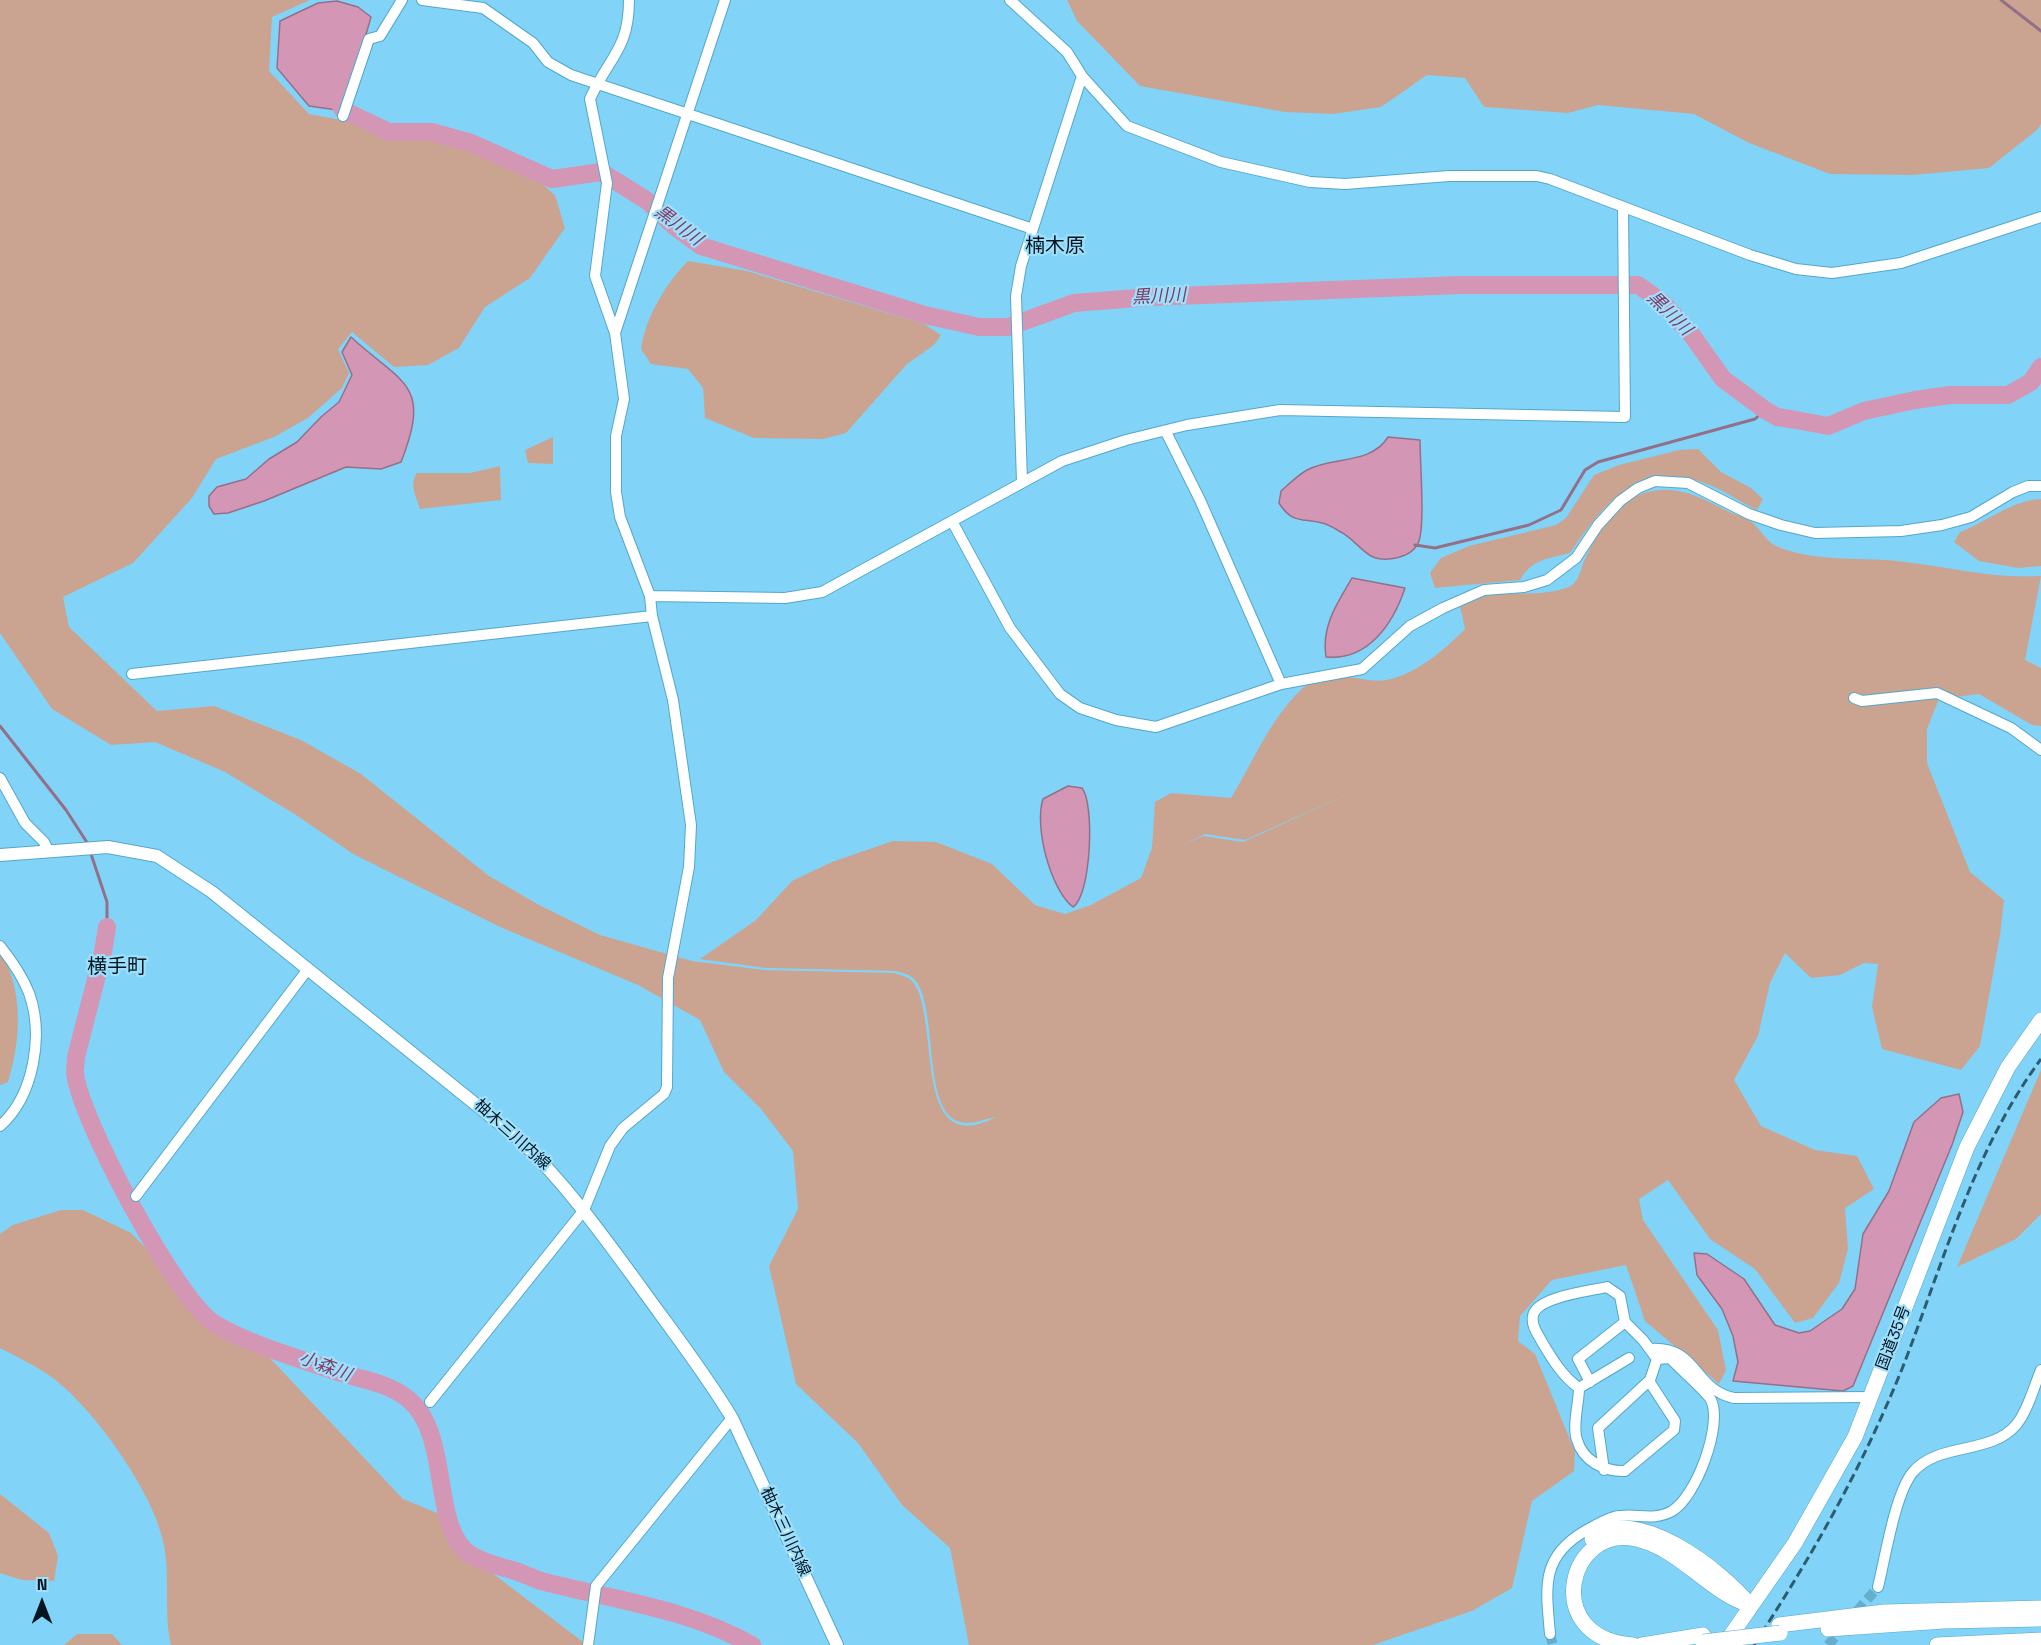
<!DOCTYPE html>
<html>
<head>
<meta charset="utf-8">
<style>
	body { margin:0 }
	#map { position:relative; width:2041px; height:1645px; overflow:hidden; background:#81d4f8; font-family:"Space Grotesk",sans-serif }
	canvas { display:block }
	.north { position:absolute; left:12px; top:1573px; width:60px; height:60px; -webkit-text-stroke:4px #9edffc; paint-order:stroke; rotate:0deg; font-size:16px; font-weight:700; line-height:24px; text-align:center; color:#001520 }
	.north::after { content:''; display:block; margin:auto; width:21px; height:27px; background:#001520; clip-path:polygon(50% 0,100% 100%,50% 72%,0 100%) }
</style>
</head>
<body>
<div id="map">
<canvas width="2041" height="1645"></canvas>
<div class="north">N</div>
</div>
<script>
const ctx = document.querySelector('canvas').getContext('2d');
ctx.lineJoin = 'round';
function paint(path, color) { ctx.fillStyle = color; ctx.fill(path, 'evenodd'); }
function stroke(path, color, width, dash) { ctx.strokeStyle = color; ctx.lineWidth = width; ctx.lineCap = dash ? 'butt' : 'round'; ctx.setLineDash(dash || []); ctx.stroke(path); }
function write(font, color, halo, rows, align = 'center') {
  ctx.font = font + ' "Space Grotesk","Noto Sans JP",sans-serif'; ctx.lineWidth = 4.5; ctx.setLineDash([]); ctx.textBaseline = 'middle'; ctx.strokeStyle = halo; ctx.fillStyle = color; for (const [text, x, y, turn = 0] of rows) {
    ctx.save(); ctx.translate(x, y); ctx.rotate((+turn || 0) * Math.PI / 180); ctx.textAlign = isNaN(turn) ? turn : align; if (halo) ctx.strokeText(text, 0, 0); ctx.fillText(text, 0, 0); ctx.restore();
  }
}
paint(new Path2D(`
	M0,0H310L272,17L269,71L309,114L352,122L385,138L426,135L527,171L555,195L565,228L530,278L485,307L459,348L428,365L394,367L352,332L338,349L349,373L342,388L308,418L274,437L216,459L192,498L133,563L63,597L69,627L157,711L214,706L301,740L361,774L489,876L539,905L600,935L692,961L764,970L894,973C899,975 907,976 911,980C943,1012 908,1163 996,1117C985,1119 972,1125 960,1122C920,1111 940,1003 913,978C909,974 901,973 896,971L766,968L700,959L756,920L792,881L832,862L893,841L936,842L992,864L1035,905L1065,914L1091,905L1141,878L1152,848L1155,802L1171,793L1231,798C1255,759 1273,711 1310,682C1329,667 1366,684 1386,680C1417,674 1443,651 1465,629L1460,606C1493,585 1531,600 1566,588C1581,583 1580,567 1587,555C1598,532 1618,501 1644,493C1676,483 1701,497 1729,512C1736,515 1744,517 1750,521C1760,527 1765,541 1776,546C1813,562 1857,557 1897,561C1945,566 1992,579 2041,576L2025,660L2041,668V726L2032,725L1979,694L1939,699L1927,729V763L1970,872L2004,900L2000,935L1980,1046L1961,1070L1882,1049L1872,1007L1878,964L1864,963L1840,975L1811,978L1785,953L1770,983L1758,1036L1734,1080L1761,1126L1815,1150L1857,1156L1874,1189L1845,1208L1848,1249L1839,1283L1813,1318L1795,1323L1755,1269L1710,1239L1668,1180L1639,1199L1643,1220L1718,1330L1726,1370L1719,1384L1645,1321L1626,1265L1552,1280L1520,1316L1518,1341L1535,1354L1575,1452L1574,1471L1532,1501L1512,1588L1472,1611L1373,1645H969L950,1548L902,1505L858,1443L796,1384L769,1266L798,1209L793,1151L761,1109L724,1072L700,1020L638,985L500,927L353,854L296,815L225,772L155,742L111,745L52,709L0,633ZM1359,789L1243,842L1203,836L1181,846L1205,834L1245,840Z
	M1067,0H2041V124L2037,130L1989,168L1913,175L1830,174L1749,143L1694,114L1598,105L1568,113L1484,107L1465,78L1427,75L1381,107L1333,114L1285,112L1140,86L1077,21Z
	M688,261L747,271L924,324L941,335L934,345L907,364L846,433L823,439L754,438L705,418L703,388L688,369L651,364L641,349C645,318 666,283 688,261Z
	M553,437V464L528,463L525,450Z
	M1698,449L1721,472L1751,488L1763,499L1757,510C1742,503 1728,493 1712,486C1642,456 1607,499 1570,553C1547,559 1532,559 1520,580L1435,588L1430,573L1441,558L1469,546L1556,525L1566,518L1594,475L1619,465L1679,450Z
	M500,466L501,500L420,509C416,497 409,484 417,473H470Z
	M2041,499V566L2018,568L1979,561L1954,542L1960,532C1987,522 2012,500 2041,499Z
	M0,951C24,990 21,1040 8,1082L0,1085Z
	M2041,1070V1214L2016,1239L1957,1267Z
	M61,1210H83L131,1233L194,1297L267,1355L403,1499L442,1515L479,1563L587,1645H171C163,1611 171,1575 163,1541C153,1491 88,1399 44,1372C30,1363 15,1356 0,1348V1234L13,1225Z
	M0,1494L49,1533L58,1556L54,1581L22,1580L0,1573Z
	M77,1634H112L122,1645H64Z`), '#cba491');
const water = new Path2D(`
	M337,1L358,7L371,17L344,111L309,106L277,68L280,21L318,3Z
	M351,337C403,385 432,383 401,462L381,469L346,467L264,501L228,513L214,514L209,506V496L217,487L246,479L269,459L297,442L321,417L339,402L352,375L342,352Z
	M1388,437L1420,440C1420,463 1425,522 1419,541C1413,558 1385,563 1371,556C1359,549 1352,537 1339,531C1334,528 1328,524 1322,523C1302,518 1292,524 1279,503L1281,491C1289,484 1298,475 1307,470C1332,456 1371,465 1388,437Z
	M1352,578L1405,588C1393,624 1368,661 1326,657C1321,626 1337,604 1352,578Z
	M1068,786L1082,788C1095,804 1091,896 1073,907C1050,889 1034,826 1043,799Z
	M1959,1094L1963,1112L1952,1145L1853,1386L1843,1391L1733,1381L1738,1362L1733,1336L1722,1309L1697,1275L1694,1253L1707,1254L1744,1279L1775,1325L1799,1333L1810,1331L1842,1309L1855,1289L1863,1234L1889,1191L1914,1122L1941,1098Z`);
paint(water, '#d397b5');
stroke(water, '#947088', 1.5);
stroke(new Path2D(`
	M2001,0L2041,31
	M1415,545L1435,548L1529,525L1561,510L1585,470L1598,462L1755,419L1765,410
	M0,726L66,810L88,844
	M90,851L107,902V927`), '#947088', 3);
stroke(new Path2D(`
	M335,95L343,110L389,132H432L471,143L552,179L601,172L646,200L674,226L701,246L925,315L979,327H1008L1074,303L1150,297L1461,285H1638L1662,302L1691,334L1723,379L1765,410L1777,417L1796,420L1828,426L1864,411L1915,400L1950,395H2008L2031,382L2041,367
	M107,927L103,952L76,1057C76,1062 75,1067 75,1072C78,1116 178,1303 215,1324C251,1345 295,1357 335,1371C358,1379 388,1382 408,1399C452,1434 430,1530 471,1555C484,1563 498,1566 512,1570C523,1573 533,1579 545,1582C615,1600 688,1609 752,1645`), '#d397b5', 18);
stroke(new Path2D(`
	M1550,1634L1553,1645
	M1828,1645L1878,1587`), '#67aecd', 10, [10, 5]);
const minor = new Path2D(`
	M422,0L483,8L533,43L548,62L571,75L1033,229
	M1010,0L1067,52L1082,76L1127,126L1221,162L1310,182L1345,184L1449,176H1537L1550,179L1750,255L1796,269L1832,273L1901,263L2041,217
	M343,116L369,39L380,36L402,0
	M615,333L725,0
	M1166,432L1200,500L1281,684
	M1022,482L1016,296L1021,266L1082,76
	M953,523L1010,628L1060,694L1080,708L1116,720L1156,727L1281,684L1362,669L1410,626L1443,608L1484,590L1524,587L1547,580L1576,558L1598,525L1620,501L1638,488L1655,481L1688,483L1749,514L1781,525L1815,533L1901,531L1942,525L1971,517L2013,492L2028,486H2041
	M650,596L785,598L822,592L1062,461L1126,440L1187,425L1280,410L1625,417L1623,207
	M132,674L652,616
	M1854,698L1862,701L1937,693L2011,728L2041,750
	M0,778L25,823L44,842L49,852
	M0,946C12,961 22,975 29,993C44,1035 34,1096 0,1126
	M136,1196L308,969
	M1650,1349C1699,1346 1692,1389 1734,1398L1871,1397
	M1629,1358L1579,1388C1579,1403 1572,1426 1577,1440C1583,1461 1605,1472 1625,1471L1674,1430L1675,1421L1649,1381
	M1590,1382L1578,1359L1625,1322
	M1579,1388C1563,1377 1552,1359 1542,1342C1538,1334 1531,1326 1533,1316C1535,1297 1590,1291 1607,1287L1620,1296L1625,1322L1643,1340L1657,1359L1650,1380L1598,1428L1604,1470
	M430,1402L584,1210L610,1146L623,1128L664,1094L667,1087L668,978L689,867L691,825L673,700L652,616L650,596L620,517L616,492V436L624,399L615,333L595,276L607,183L590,99C608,58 629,50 629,0
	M1878,1587C1885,1559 1895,1493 1913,1472C1938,1442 1991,1455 2016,1425C2028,1411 2034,1386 2041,1370
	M1550,1634C1546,1588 1540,1557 1585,1531C1594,1526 1604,1520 1614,1517C1634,1512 1653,1522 1672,1511C1696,1497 1723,1425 1711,1400C1708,1393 1678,1367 1670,1358L1657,1359
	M588,1645L596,1586L732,1418`);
const major = new Path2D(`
	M0,855L108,847L157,856L212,892L520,1140C567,1185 604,1237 642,1289C673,1332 705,1373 732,1418L837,1645`);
const highway = new Path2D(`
	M1592,1539C1635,1501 1723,1572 1750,1605
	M1779,1625L1884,1612L2041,1608
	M1828,1629L1944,1621L2041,1619
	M1633,1645C1539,1638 1569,1523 1636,1539C1681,1549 1708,1592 1750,1605
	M1642,1645L1703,1635
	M1724,1645L1795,1543L1855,1437L1967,1147L2008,1067L2041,1020
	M1937,1645L2041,1640`);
stroke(minor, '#53a7ca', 12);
stroke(major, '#53a7ca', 14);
stroke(highway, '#53a7ca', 16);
stroke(minor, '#fff', 10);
stroke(major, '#fff', 12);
stroke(highway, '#fff', 15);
stroke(new Path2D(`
	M1754,1645C1813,1554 1861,1470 1902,1369C1943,1264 1973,1151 2041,1059`), '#2f5b6f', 3, [9, 4.5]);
const highwayBridge = new Path2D(`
	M1703,1642L1780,1633`);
stroke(highwayBridge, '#53a7ca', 16, []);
stroke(highwayBridge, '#fff', 15);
write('16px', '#001520', '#9edffc', [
	["柚木三川内線",512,1135,42],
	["国道35号",1894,1338,-69],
	["柚木三川内線",785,1532,65]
]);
write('italic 18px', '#823a62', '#9edffc', [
	["黒川川",678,226,37],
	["黒川川",1159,297,-3],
	["黒川川",1669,314,44],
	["小森川",325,1367,20]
]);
write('20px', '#001520', '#9edffc', [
	["楠木原",1055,247],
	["横手町",117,968]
]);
</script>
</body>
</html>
